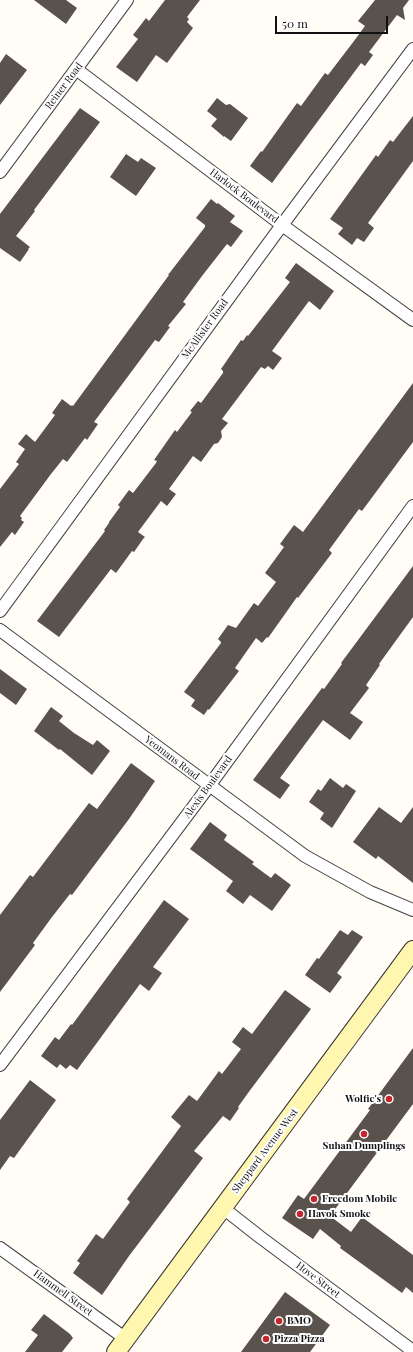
<!DOCTYPE html>
<html>
<head>
<meta charset="utf-8">
<style>
	body { margin:0 }
	#map { position:relative; width:413px; height:1352px; overflow:hidden; background:#fffdf5; font-family:"Playfair Display",serif }
	canvas { display:block }
	.scale { position:absolute; left:275px; top:16px; width:113px; height:18px; box-sizing:border-box; border:2px solid #111; border-top:0; padding-left:5px; font-size:12px; line-height:14px; white-space:nowrap; color:#111; -webkit-text-stroke:3px #fff; paint-order:stroke }
</style>
</head>
<body>
<div id="map">
<canvas width="413" height="1352"></canvas>
<div class="scale">50 m</div>
</div>
<script>
const ctx = document.querySelector('canvas').getContext('2d');
ctx.lineJoin = 'round';
function paint(path, color) { ctx.fillStyle = color; ctx.fill(path, 'evenodd'); }
function stroke(path, color, width, dash) { ctx.strokeStyle = color; ctx.lineWidth = width; ctx.lineCap = dash ? 'butt' : 'round'; ctx.setLineDash(dash || []); ctx.stroke(path); }
function write(font, color, halo, rows, align = 'center') {
  ctx.font = font + ' "Playfair Display",serif'; ctx.lineWidth = 4; ctx.setLineDash([]); ctx.textBaseline = 'middle'; ctx.strokeStyle = halo; ctx.fillStyle = color; for (const [text, x, y, turn = 0] of rows) {
    ctx.save(); ctx.translate(x, y); ctx.rotate((+turn || 0) * Math.PI / 180); ctx.textAlign = isNaN(turn) ? turn : align; if (halo) ctx.strokeText(text, 0, 0); ctx.fillText(text, 0, 0); ctx.restore();
  }
}
paint(new Path2D(`
	M34,0H66L77,8L66,24Z
	M165,0H200L187,17L189,19L187,22L193,28L167,63L156,55L137,82L116,67L138,39L133,35L146,18L149,21Z
	M375,0H409L403,8L405,20L397,15L369,52L373,55L365,66L361,63L272,183L250,166L261,151L262,152L297,103L301,106L325,73L328,75L354,41L365,26L358,21Z
	M6,54L27,70L0,105V63Z
	M217,98L226,105L230,104L248,118L231,141L224,136V137L211,126L217,119L207,111Z
	M80,108L100,122L34,210L35,211L16,236L30,247L28,249H29L20,262L0,248V214Z
	M413,116V161L368,223L374,228L364,242L357,238L352,245L338,234L343,228L330,219L376,155L378,157L390,140L393,142Z
	M126,154L138,162L141,158L156,168L136,196L110,177Z
	M211,199L217,204L218,203L235,216L230,222L243,231L231,247L227,244L202,276L183,302L186,304L168,326L170,327L159,342L155,340L94,422L98,424L87,440L85,438L67,462L63,459L51,474L20,516L22,518L21,520L24,522L15,535L12,532L0,547V489L19,464L16,462L25,449L18,444L26,434L35,442L55,415L52,413L62,399L71,406L72,405L73,406L169,275H168L205,227V225L196,218Z
	M296,263L334,291L320,310L309,301L272,351L282,358L273,370L268,366L265,369L261,367L222,419L228,423L221,431L222,437L218,443L214,444L201,462L193,456L169,489L176,494L167,506L161,501L138,532L145,537L143,539L134,552L132,551L116,573L111,569L59,637L37,621L105,531L104,530L109,523V522L120,507L118,505L129,490L133,493L156,463L157,461L154,460L175,430L177,432L192,412L190,411L198,401L201,403L223,373V371L221,369L241,340L243,341L247,335L248,336L290,282L285,278Z
	M413,383V442L362,511L359,509L329,550L332,553L298,598L297,597L268,638L267,637L262,643L256,638L235,668L239,671L209,710L208,709L204,715L191,706L195,700L184,692L221,643V642L218,639L228,625L236,628L254,603L258,606L276,582L265,573L284,547L280,544L294,525L303,532Z
	M413,566V617L379,664L380,665L366,685L369,688L350,713L363,722L350,740L323,720L280,778L290,785L280,799L253,780L322,688L324,689L342,664L341,663Z
	M0,669L27,689L16,705L0,693Z
	M51,707L63,716L59,721L74,733L93,745L97,740L110,751L92,775L60,749L59,750L34,731Z
	M131,763L155,781L129,819L72,895L70,894L52,917L33,943L35,945L0,992V915L30,875L33,877L89,803L97,809Z
	M330,778L343,788L346,784L356,791L332,828L320,819L324,813L309,802L318,789L321,791Z
	M379,807L401,823L413,807V883L378,856L376,859L353,842Z
	M210,822L227,835L224,840L254,862L252,864L271,878L275,873L291,885L272,911L250,895L243,904L226,891L233,881L190,849Z
	M164,900L189,919L153,967L162,973L149,991L140,984L77,1070L70,1065L66,1069L60,1064L57,1068L41,1056L55,1037L59,1040L71,1024L72,1025Z
	M340,930L348,935L352,930L363,937L337,973L342,977L330,993L305,975L317,958L319,959Z
	M285,990L311,1009L248,1093L238,1107L239,1108L230,1121L223,1116L194,1151L203,1158L129,1256L102,1295L73,1273L80,1263L77,1261L80,1257L96,1234L103,1239L130,1202L127,1199L181,1126L171,1117L189,1095L197,1101L219,1071L222,1074L241,1049L232,1042L243,1027L252,1034Z
	M413,1048V1104L330,1216L351,1232L362,1217L413,1255V1293L406,1287L402,1293L340,1248L341,1246L320,1229L313,1239L282,1218L298,1195L304,1199L370,1110L368,1109Z
	M30,1080L56,1100L14,1158L10,1156L0,1170V1120Z
	M285,1292L330,1325L310,1352H241Z
	M44,1314L70,1334L73,1338L62,1352H25L38,1335L31,1330Z`), '#5a524d');
const minor = new Path2D(`
	M76,69L282,225L413,320
	M0,172L127,0
	M0,611L282,225L413,49
	M0,630L305,856L370,892L413,910
	M0,1065L209,786L413,506
	M223,1208L260,1237L413,1351
	M0,1248L126,1339`);
const secondary = new Path2D(`
	M116,1352L413,950`);
stroke(minor, '#444', 14);
stroke(secondary, '#333', 20);
stroke(minor, '#fff', 12);
stroke(secondary, '#fff6b0', 18);
for (const [x, y, r, color] of [
	[389,1099,4,"#c4262e"],
	[364,1134,4,"#c4262e"],
	[314,1199,4,"#c4262e"],
	[300,1214,4,"#c4262e"],
	[279,1321,4,"#c4262e"],
	[266,1339,4,"#c4262e"]
]) { const dot = new Path2D(); dot.arc(x, y, r, 0, 2 * Math.PI); ctx.fillStyle = color; ctx.fill(dot); stroke(dot, '#fff', 1.5); }
write('10px', '#111', '#fff', [
	["Reiner Road",64,86,-53],
	["Harlock Boulevard",244,196,37],
	["McAllister Road",205,329,-54],
	["Yeomans Road",172,758,37],
	["Alexis Boulevard",208,787,-54],
	["Sheppard Avenue West",265,1151,-53],
	["Hove Street",318,1280,37],
	["Hammell Street",63,1293,36]
]);
write('bold 10px', '#111', '#fff', [
	["Wolfie's",381,1099,"right"],
	["Suhan Dumplings",364,1146,"center"],
	["Freedom Mobile",322,1199],
	["Havok Smoke",308,1214],
	["BMO",287,1321],
	["Pizza Pizza",274,1339]
], 'left');
</script>
</body>
</html>
